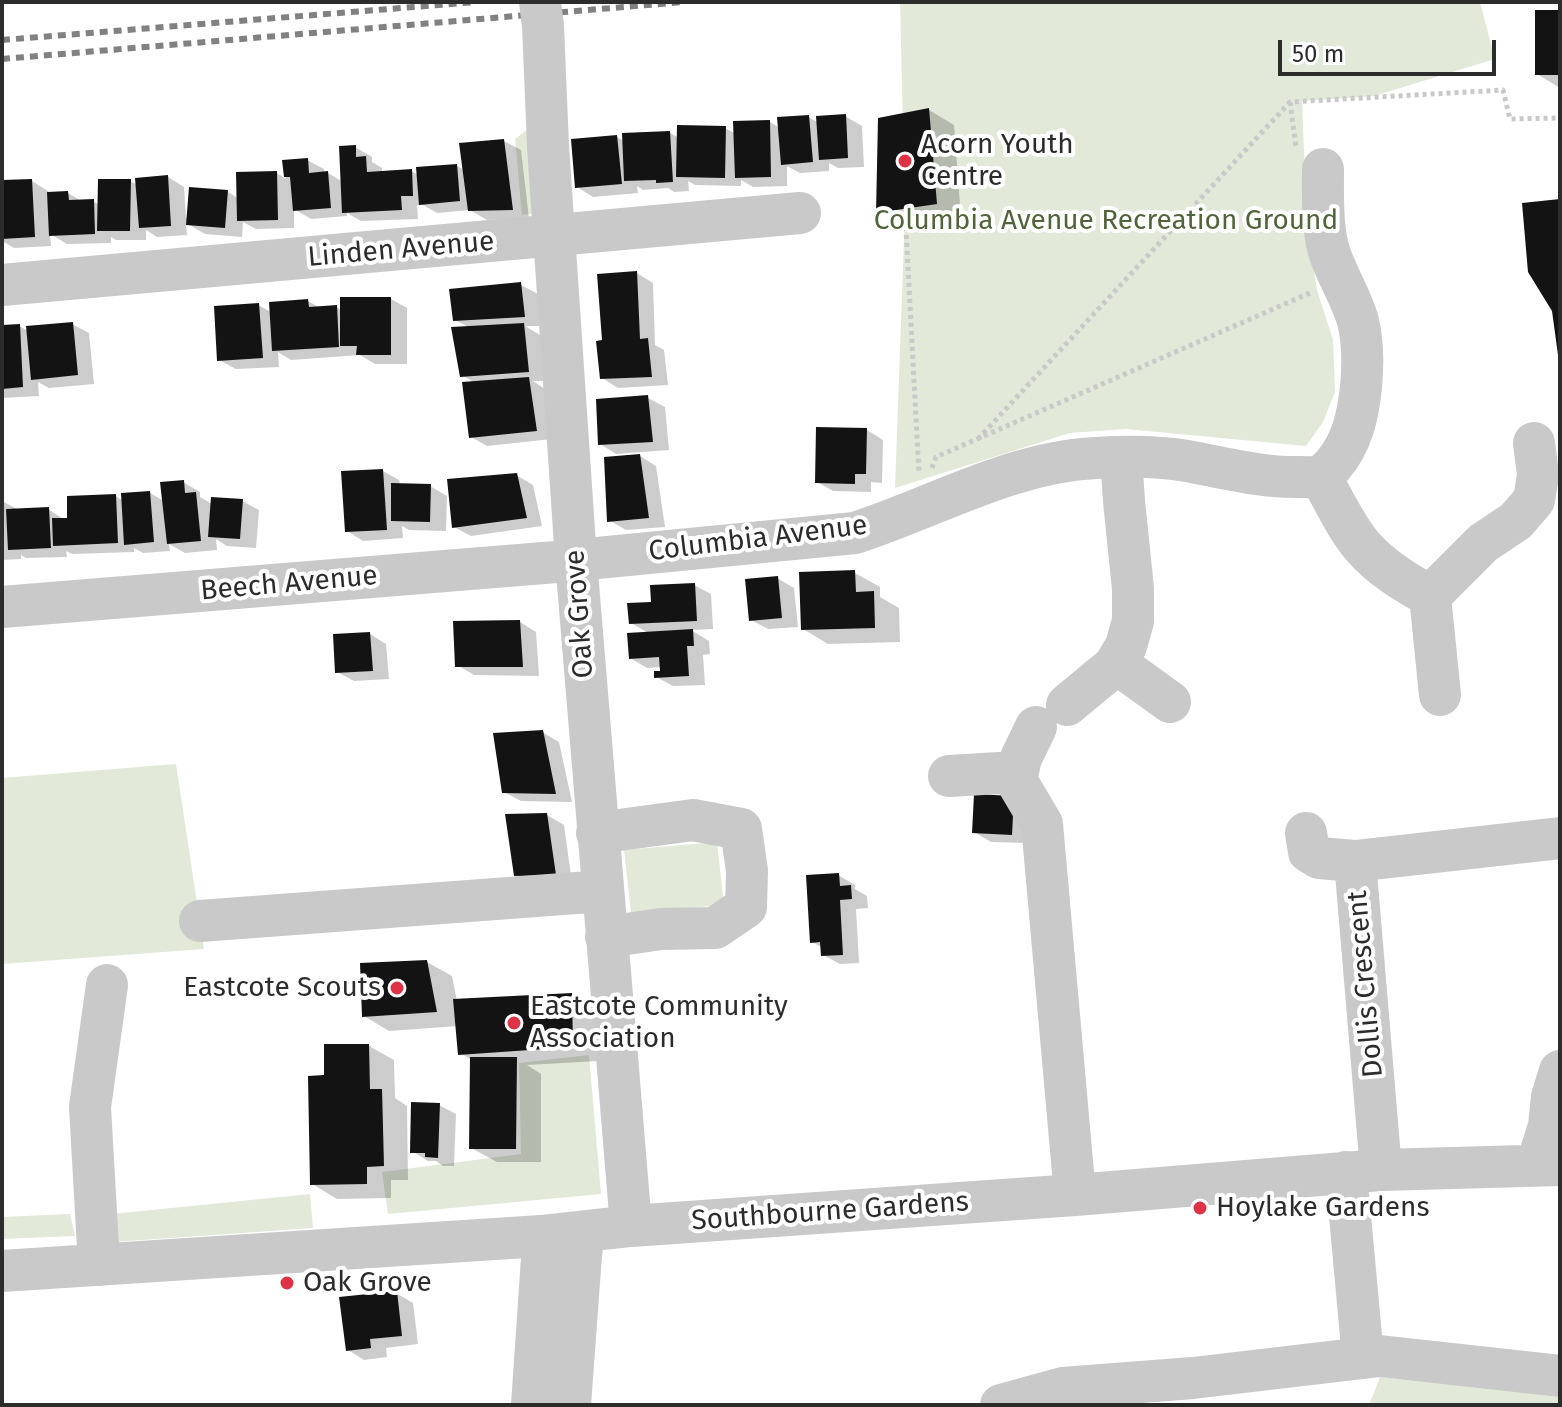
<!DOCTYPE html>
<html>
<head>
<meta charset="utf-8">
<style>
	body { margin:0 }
	#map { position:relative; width:1562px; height:1407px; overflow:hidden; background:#fff; font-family:"Fira Sans",sans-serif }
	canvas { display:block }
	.frame { position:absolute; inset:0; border:4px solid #2c2c2c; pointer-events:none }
	.scale { position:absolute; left:1278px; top:40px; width:218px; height:36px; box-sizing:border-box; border:4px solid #2c2c2c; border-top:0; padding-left:10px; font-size:24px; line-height:28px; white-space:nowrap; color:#2c2c2c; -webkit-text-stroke:6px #fff; paint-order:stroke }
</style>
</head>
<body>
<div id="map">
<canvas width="1562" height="1407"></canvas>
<div class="frame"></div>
<div class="scale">50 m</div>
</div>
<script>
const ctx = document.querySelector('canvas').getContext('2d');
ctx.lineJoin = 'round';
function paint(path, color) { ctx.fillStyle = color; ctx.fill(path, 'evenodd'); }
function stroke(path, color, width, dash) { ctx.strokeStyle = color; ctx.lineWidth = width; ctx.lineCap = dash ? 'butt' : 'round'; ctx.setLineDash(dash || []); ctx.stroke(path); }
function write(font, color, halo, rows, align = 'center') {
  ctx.font = font + ' "Fira Sans",sans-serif'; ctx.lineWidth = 8; ctx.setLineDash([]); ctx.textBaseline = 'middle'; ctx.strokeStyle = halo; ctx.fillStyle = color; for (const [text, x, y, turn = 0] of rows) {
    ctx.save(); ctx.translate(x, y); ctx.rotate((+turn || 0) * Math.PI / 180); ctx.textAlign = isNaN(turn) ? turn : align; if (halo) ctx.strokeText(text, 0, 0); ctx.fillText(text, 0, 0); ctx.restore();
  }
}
paint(new Path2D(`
	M900,2H1480L1495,59L1374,96L1302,101L1307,226L1317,290L1333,340L1335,392L1323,422L1306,446L1126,429L1070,433L895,488L905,211Z
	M532,126L542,212L522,215L515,139Z
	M176,764L204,949L2,964V778Z
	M717,842L724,905L631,913L624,850Z
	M589,1055L601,1194L388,1214L382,1172L521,1154L519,1063Z
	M310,1194L313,1228L114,1242L112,1214Z
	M70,1214L75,1236L2,1239V1217Z
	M1380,1377L1560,1394V1405H1369Z`), '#e2e9d9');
paint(new Path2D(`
	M1560,12V88L1537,74Z
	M929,110L954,125L961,218L902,227L878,212Z
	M845,116L862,126L864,167L838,168L829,163V171L800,173L787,166V186L753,187L741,180V186L695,185L688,181L689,191L674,192L668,188L643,190L637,186L638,193L593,197L577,187L617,137L624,141L670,133L679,138L725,128L736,134L770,122L780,128L808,117L819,123Z
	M504,141L521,150L529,218L487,220L470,210L437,213L423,205H417L418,219L361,221L347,213V216L311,219L294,209V228L256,229L243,222L242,237L205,234L186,223L187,235L157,237L146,230V240H116L111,237V243L67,244L50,234L51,246L14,248L2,241V182L32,181L48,191V194L68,193L83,202L93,201L99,205L130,181L138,185L168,177L184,187L186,218H189L228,192L239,199L277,173L286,179L285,161L307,160L324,169V174L328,173L343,182L355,147L372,157V162L382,168V173L412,171L418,175L457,166L465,170Z
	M637,273L653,283L655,345L664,350L668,385L618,388L602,378L605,342Z
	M521,285L538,294L541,326H525L540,335L545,381H533L545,389L552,439L487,446L471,437L475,383L462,375L470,328L455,320Z
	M391,299L407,308V364H375L360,355L291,360L278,352L279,367L236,369L219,360L258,305L271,312L308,301L320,308L336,307L342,310Z
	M72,324L89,333L94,384L49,388L38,382L39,396L2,398V327L19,326L28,331Z
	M648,398L665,407L669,450L616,454L600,444Z
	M867,430L883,440L882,483L871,482V492L833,491L817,482Z
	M640,456L656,466L665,527L626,530L609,520Z
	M383,471L399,480L400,485L430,486L447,496L446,531L409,530L402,526L403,538L363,541L347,531Z
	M516,475L533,485L542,526L471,536L454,527Z
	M183,482L200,492V497L212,504L242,501L259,510L256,548L227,546L216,539L217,550L185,553L169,544L170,551L143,553L134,548V552L72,554L66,551L67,557L26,558L21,555V559L2,560V501L19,510L48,509L65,520L116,496L123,501L150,493L164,501Z
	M855,573L880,587V597L899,608L900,642L828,644L803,629Z
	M777,578L794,588L798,627L768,629L751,620Z
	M694,585L711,594L713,629L691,630L709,641L710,654L703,655L705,685L673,686L656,677L662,672L661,667L647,668L630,658L650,634L631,623L653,604Z
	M520,622L536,632L539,676L474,675L457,665Z
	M370,634L386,644L389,679L354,681L337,672Z
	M542,732L559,742L572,802L521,801L504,792Z
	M1013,798L1028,843L991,842L974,832Z
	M547,815L564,825L572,883L532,885L516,875Z
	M838,875L855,885V889L867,896L868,908L856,909L859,963L840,964L823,955V948L812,942Z
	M427,962L452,976L457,1001L571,995L596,1010L598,1061L527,1065L541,1074V1162H497L471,1148L472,1060L460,1053L458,1026L389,1031L364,1016Z
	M369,1046L394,1060L395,1098L407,1106L408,1180H391V1198L337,1199L312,1184Z
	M439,1105L456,1114L454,1166H443L436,1161H428L412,1151Z
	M396,1293L413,1303L418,1344L386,1348L387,1357L364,1360L348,1350Z`), '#0003');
paint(new Path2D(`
	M1535,10H1560V75H1535Z
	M929,108L937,204L876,213L878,118Z
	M846,114L848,158L819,160L816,116Z
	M809,115L813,162L781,165L777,117Z
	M770,120L771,177L735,178L733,121Z
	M677,125L726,126L725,178L676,177Z
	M670,131L673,182L656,183V180L624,181L622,133Z
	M617,135L622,184L575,188L571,139Z
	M504,139L513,210L468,211L459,143Z
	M356,145V157L366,156L367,172L412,169L413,196H401L402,210L342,213L339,146Z
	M308,158L309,173L328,171L331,208L293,211L290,177H284L282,160Z
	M457,164L460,201L419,205L416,167Z
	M277,171L278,220L237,221L236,172Z
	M168,175L171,226L139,228L135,178Z
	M32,179L35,237L2,239V180Z
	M98,179H131L130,231H97Z
	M189,187L228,190L225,228L186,225Z
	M68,191L69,200L94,199L95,234L49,236L47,192Z
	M1560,199V355H1558L1552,311L1528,272L1522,203Z
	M637,271L640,339L648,338L652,377L600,379L596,341L602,340L597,274Z
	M521,282L525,317L453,321L449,289Z
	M340,297H391V355H356L357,346H340Z
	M308,299L309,307L337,305L339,347L272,351L269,302Z
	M259,303L263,358L217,361L214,306Z
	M73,322L78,375L31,380L26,326Z
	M524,323L529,372L460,377L451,327Z
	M20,324L23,387L2,389V325Z
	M529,377L537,431L469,438L462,382Z
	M648,395L653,442L598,445L596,399Z
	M816,427L867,428L866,474H855V484L815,483Z
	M640,454L649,518L607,522L604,457Z
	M383,469L387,530L345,532L341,471Z
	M517,473L527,518L452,528L447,479Z
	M184,480L185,493L196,492L201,541L167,544L160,482Z
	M391,483L431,484L430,522L391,521Z
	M150,491L154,542L124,545L121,493Z
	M116,494L118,543L53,546L52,518H67V496Z
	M211,497L243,499L240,539L208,537Z
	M49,507L51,548L8,550L6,509Z
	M855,570L856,592L874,591L875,628L801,630L799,572Z
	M778,576L782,618L749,621L745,579Z
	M695,583L697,621L629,624L627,603L651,602L650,585Z
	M520,620L523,667H455L453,621Z
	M693,629L694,646H687L689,676L654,678V671H660L659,657L629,659L627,633Z
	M370,632L373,671L335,673L333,634Z
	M543,730L556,794L502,793L493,733Z
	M974,794L1014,796L1012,835L972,833Z
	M547,813L556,875L514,876L505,814Z
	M839,873L840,886L851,885L852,899L840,900L843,955L821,956L820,942L810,943L806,875Z
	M427,960L437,1012L362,1017L360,963Z
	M572,993L573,1047L458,1055L453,999Z
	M324,1044H369L370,1089H382L384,1166L367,1167V1184L310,1185L308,1076L324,1075Z
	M470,1057H517L516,1149H469Z
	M411,1102L440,1103L438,1158L425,1157V1153H410Z
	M397,1291L402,1336L370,1339L371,1348L346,1351L339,1297Z`), '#131313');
stroke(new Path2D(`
	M1290,102L1296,147
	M905,211L919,474
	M978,439L1290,102L1503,90L1510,119L1560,118
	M932,468L936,457L1312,292`), '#c9c9c9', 5, [4, 4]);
stroke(new Path2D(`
	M543,26L548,146L576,560L631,1226
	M2,285L800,213
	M1320,476C1334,500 1345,526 1363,547C1381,568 1406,583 1430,596L1440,695
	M1430,596L1483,543L1516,521L1534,500L1538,475L1534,443
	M2,607L556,562L855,533C935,507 1011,462 1096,458C1125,456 1158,456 1187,461C1225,468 1262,478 1301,477C1306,477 1314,478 1319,476C1324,475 1329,469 1333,465C1352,443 1358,416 1361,387C1363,366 1363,342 1358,321C1351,296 1335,273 1328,248C1322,223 1323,195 1323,169
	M1116,663L1170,702
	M1067,705L1114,666L1126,646L1133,621V589L1124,501L1121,457
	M1036,727L1021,758L1016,780L1042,824L1075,1195
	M949,776L1017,772
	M597,833L693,820L741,829L747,871L746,907L715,928L661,929L606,937
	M1306,833L1309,852L1319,858L1355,861
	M200,921L603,891
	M1537,1164L1549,1126L1552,1097L1560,1071
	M1381,1170L1355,861L1560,838
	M1346,1172L1363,1358
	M99,1265L90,1107L107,985
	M2,1271L541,1236L631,1226L1075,1195L1381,1170L1560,1165
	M532,1405L542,1258L541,1236
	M570,1405L581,1255L584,1232
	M1001,1405L1063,1388L1193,1378L1380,1356L1560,1376`), '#c9c9c9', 42);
stroke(new Path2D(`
	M2,40L476,2
	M2,59L684,2`), '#818181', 6, [8, 6]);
stroke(new Path2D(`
	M560,54L562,89`), '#c9c9c9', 5, [4, 4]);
stroke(new Path2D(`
	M540,2L543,26`), '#c9c9c9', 42);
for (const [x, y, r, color] of [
	[905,161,8,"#de3346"],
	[397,988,8,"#de3346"],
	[514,1023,8,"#de3346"],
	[1200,1208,8,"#de3346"],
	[287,1283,8,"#de3346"]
]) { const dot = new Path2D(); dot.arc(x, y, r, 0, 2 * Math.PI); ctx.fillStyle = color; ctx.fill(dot); stroke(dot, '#fff', 3); }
write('28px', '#2c2c2c', '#fff', [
	["Acorn Youth",921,145],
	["Centre",921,177],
	["Eastcote Scouts",381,988,"right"],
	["Eastcote Community",530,1007],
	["Association",530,1039],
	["Hoylake Gardens",1216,1208],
	["Oak Grove",303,1283]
], 'left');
write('28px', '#51653b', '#fff', [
	["Columbia Avenue Recreation Ground",1106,221]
]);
write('28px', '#2c2c2c', '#fff', [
	["Linden Avenue",401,250,-5],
	["Columbia Avenue",758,539,-7],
	["Beech Avenue",289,584,-5],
	["Oak Grove",580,614,-94],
	["Dollis Crescent",1366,984,-95],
	["Southbourne Gardens",830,1212,-4]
]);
</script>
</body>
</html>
